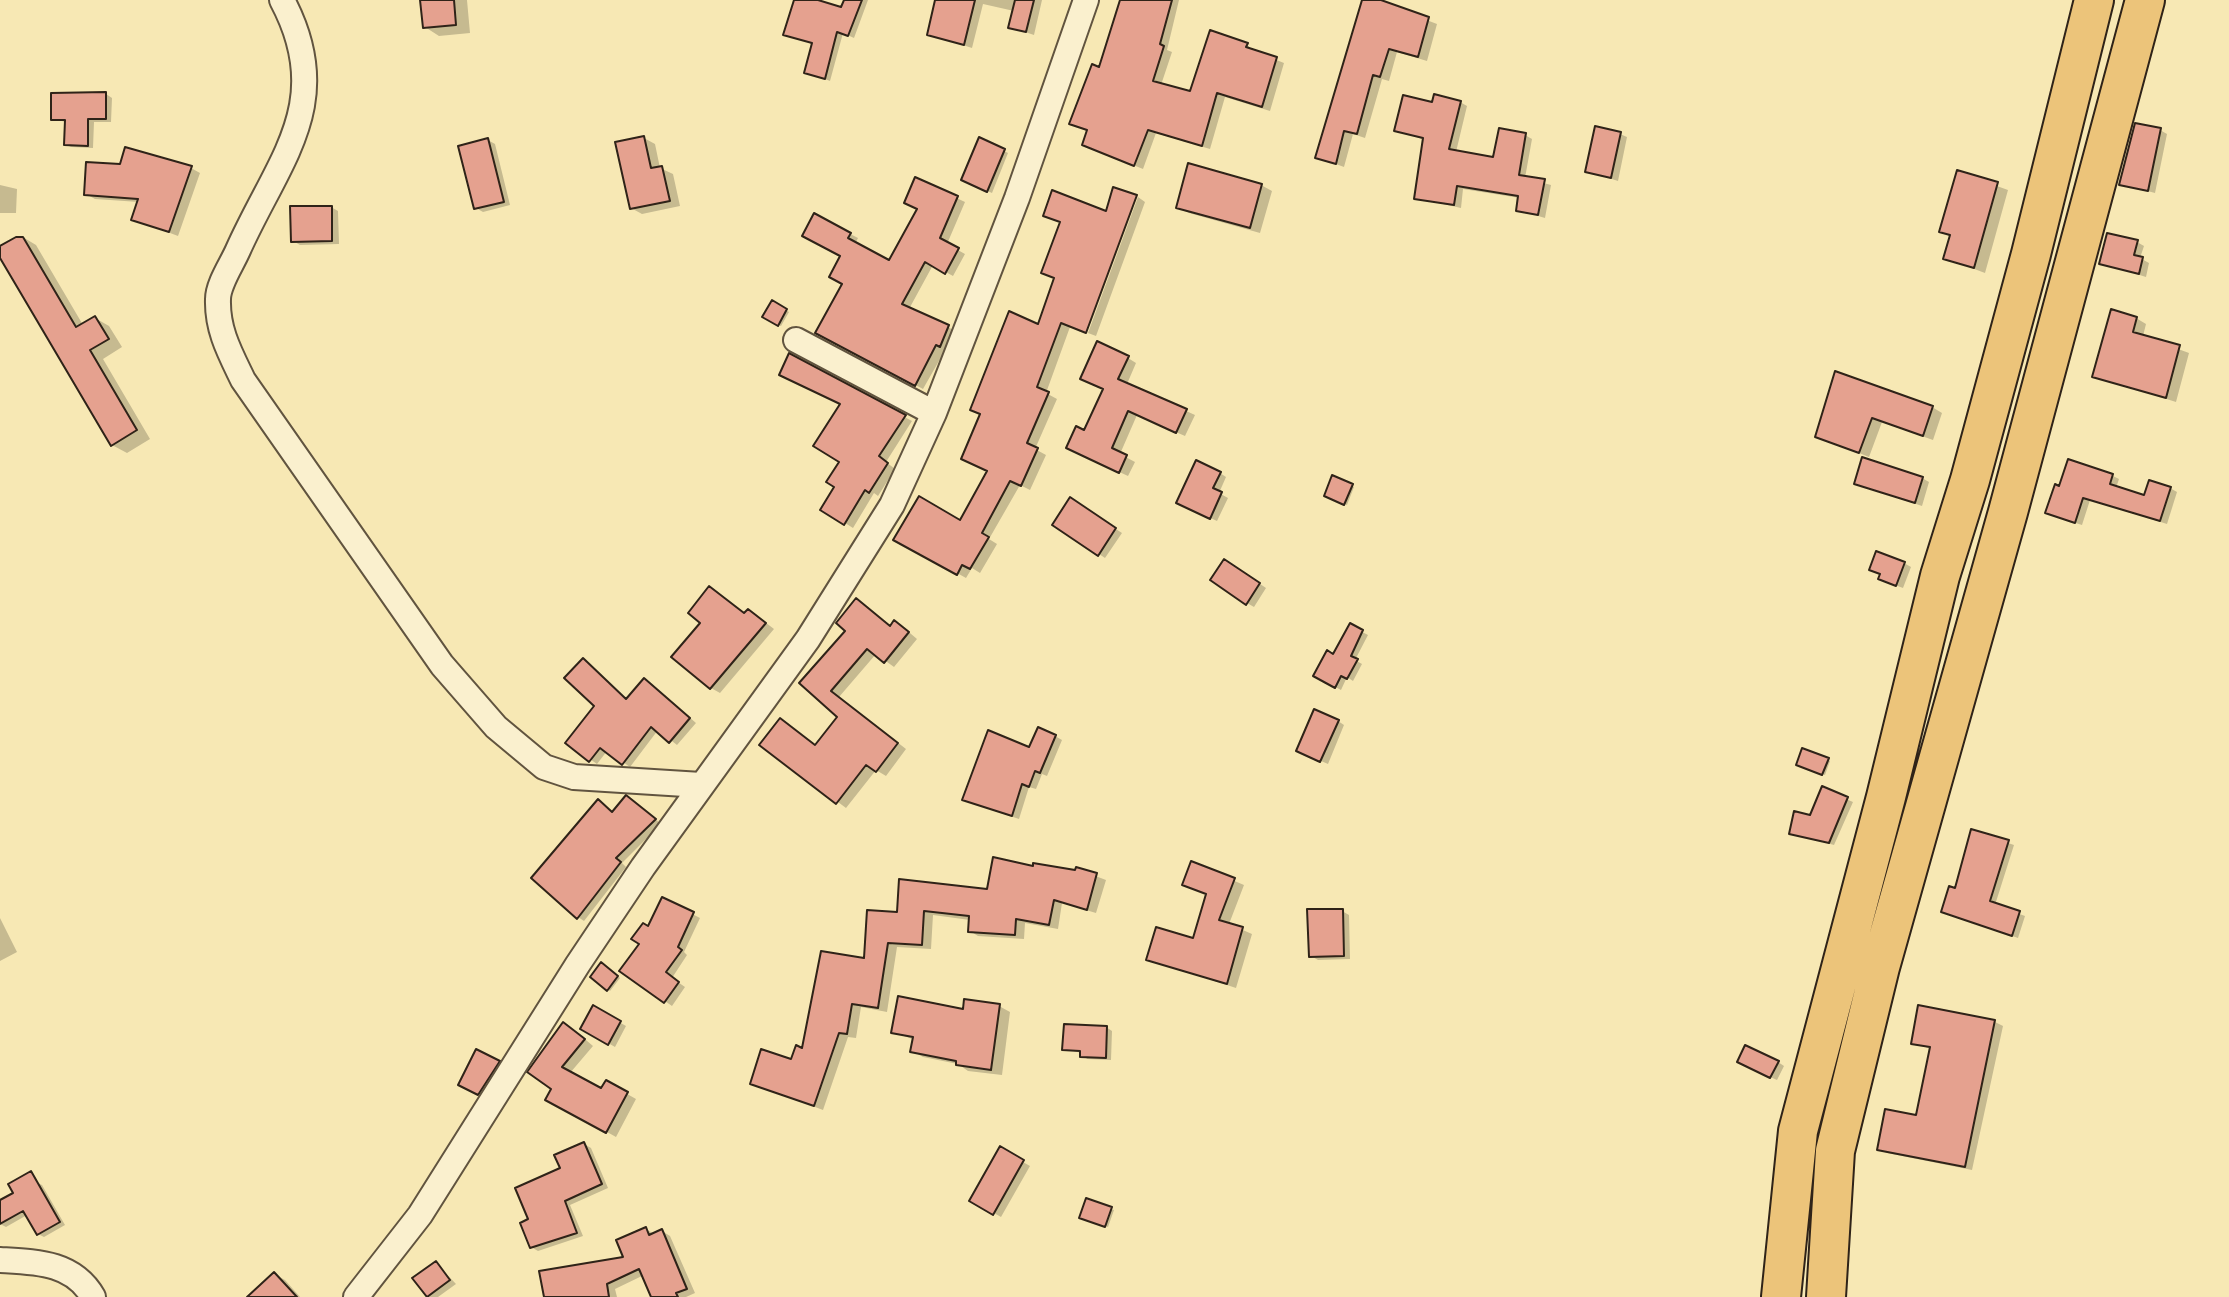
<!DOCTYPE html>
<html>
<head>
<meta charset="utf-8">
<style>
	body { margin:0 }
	canvas { display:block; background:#f7e8b4 }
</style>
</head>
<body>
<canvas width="2229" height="1297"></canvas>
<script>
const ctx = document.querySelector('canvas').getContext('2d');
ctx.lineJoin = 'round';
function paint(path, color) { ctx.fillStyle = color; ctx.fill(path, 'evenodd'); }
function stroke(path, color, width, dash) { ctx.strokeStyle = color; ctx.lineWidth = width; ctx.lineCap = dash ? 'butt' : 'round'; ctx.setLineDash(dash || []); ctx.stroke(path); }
paint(new Path2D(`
	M422,0H467L470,33L439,36L425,27Z
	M795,0H811L842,9L846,0H868L854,38L843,33L830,81L807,72L813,44L785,34Z
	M956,0H1042L1034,35L1010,27L1014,11L983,4L972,48L929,34Z
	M1122,0H1179L1167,50L1172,52L1161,85L1191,93L1247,45L1254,51L1284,63L1270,111L1225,97L1210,149L1156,133L1143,169L1084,145L1089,131L1072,124L1100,69Z
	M1364,0H1374L1437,24L1427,61L1397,52L1389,81L1382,79L1365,138L1353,134L1344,167L1317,157Z
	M106,94L112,98L111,122H94L93,148L71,147L65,144L66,122L53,119Z
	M1460,102L1467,106L1456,152L1495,159L1525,135L1532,139L1525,178L1551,185L1545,218L1518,210L1520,198L1463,189L1461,208L1416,198L1425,140L1396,130L1433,104Z
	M2160,130L2167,134L2155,193L2121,184Z
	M1620,134L1627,137L1618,181L1587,171Z
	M644,138L655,144L660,168L673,174L680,206L642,214L631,208Z
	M980,139L1008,153L992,193L968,182Z
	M488,140L495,144L510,205L483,212L476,208Z
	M191,168L200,173L178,236L133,219L139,202L95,199L86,194Z
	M1958,172L2008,190L1985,273L1945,258L1951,237L1941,231Z
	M916,179L965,202L947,244L965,254L953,276L933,265L909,309L956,331L923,389L817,332L844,284L842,255L815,216L858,238L855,244L890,262L919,209Z
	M0,185L17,189L16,213H0Z
	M1261,185L1272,191L1260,233L1189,213L1178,207Z
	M1138,197L1145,202L1096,336L1088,333Z
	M331,207L338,211L339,244L300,245L293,241Z
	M1107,213L1085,332L1070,327L1046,393L1057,399L1035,449L1046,455L1030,490L1020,485L989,539L997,544L980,573L972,568L966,578L896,539L960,522L989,471L1056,279L1043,273L1062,223L1045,215Z
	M21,236L36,245L83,325L95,318L109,326L122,347L103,359L150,439L127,453L112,445L0,255V248Z
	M2137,242L2144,246L2140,258L2149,263L2146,277L2101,263Z
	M772,302L789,312L781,326L764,317Z
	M2136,318L2146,324L2143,336L2189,353L2176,402L2094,376Z
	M790,356L912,421L886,462L895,469L878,496L874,493L853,528L823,509L836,487L841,461L842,403Z
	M1128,358L1136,363L1127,384L1195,415L1185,436L1137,415L1120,454L1135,462L1128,476L1076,452Z
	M1830,402L1932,407L1942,413L1933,440L1882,422L1869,457L1817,436Z
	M2069,461L2113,476L2119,479L2116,488L2145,497L2170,488L2177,492L2167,524L2090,500L2082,525L2054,516Z
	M1220,473L1226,477L1219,493L1228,498L1217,521L1185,506Z
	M1333,478L1354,487L1347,505L1329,497Z
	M1922,478L1929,482L1922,506L1856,484Z
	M1077,504L1122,533L1105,558L1099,554Z
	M1904,563L1911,567L1903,588L1887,582L1882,575Z
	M1232,565L1266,588L1254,607L1247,603Z
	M745,615L757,616L774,629L720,693L711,688Z
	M1351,626L1368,635L1355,660L1362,664L1353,681L1347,677L1341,690L1315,676L1334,656Z
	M891,627L904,628L917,639L894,667L876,654L839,697L906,749L886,776L876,770L846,808L762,745L816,747L839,716L802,683Z
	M583,661L627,700L651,684L696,723L677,745L658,730L630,767L607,751L597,764L567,743L596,706Z
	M1338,721L1344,725L1328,764L1305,754Z
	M1055,736L1062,740L1047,776L1042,774L1036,789L1029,787L1019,819L971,803L1030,750Z
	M1828,760L1830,761L1825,775L1801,766Z
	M1823,789L1853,802L1834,845L1791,833L1811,817Z
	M598,801L613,813L634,801L661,824L622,863L626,867L584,921L578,917Z
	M1973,831L2014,845L1995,905L2025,916L2018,938L1948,914Z
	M1192,863L1244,885L1229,924L1252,934L1236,988L1148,959L1195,940L1208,895L1184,884Z
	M1034,869L1076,872L1077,869L1106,880L1096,913L1062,903L1058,929L1025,923L1024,939L978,936L970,931V920L933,915L931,949L897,947L887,1012L861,1007L856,1038L848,1037L823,1110L752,1083L792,1062L803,1050L898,914L988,890Z
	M663,899L700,918L684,952L687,955L672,978L685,987L672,1006L622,971L641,944Z
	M1342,911L1349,915L1350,959L1318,960L1311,956Z
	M0,918L17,952L0,961Z
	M604,966L620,978L610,991L608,989Z
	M999,1006L1010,1012L1002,1075L968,1071L958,1064L923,1057L912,1051L915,1040L893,1032L964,1011Z
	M593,1007L626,1026L615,1047L582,1028Z
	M1919,1007L1995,1022L2003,1026L1972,1170L1887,1153L1879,1149L1918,1117L1931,1049L1913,1043Z
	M1106,1027L1112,1031L1111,1060L1087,1059L1082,1053L1064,1049Z
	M573,1029L593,1046L570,1073L602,1090L606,1082L636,1099L616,1137L548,1099Z
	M499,1062L505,1066L485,1097L467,1089Z
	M1778,1062L1784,1066L1777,1080L1746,1066Z
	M584,1144L591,1148L608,1188L570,1205L583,1236L538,1251L531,1247V1220L563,1169Z
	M1000,1149L1030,1166L1001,1217L971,1200Z
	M36,1182L42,1185L65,1225L44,1237L38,1234L27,1215L6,1227L0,1224V1202Z
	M1111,1209L1114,1210L1108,1227L1084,1218Z
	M645,1229L655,1234L662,1231L670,1236L695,1293L686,1297H653L644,1275L615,1289L617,1297H545L626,1259Z
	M436,1263L456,1284L438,1297H430L428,1296Z
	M274,1274L285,1280L300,1297H250Z`), '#0003');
const building = new Path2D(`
	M420,0H454L456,25L423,28Z
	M794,0H818L841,7L844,0H862L848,36L837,32L825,79L804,73L812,43L783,35Z
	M935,0H975L964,45L927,35Z
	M1015,0H1034L1026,32L1008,28Z
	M1120,0H1172L1160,44L1164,46L1153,81L1190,91L1210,30L1248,43L1246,47L1277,57L1262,107L1217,93L1202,146L1148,130L1134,166L1082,145L1087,130L1069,124L1092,64L1099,67Z
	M1362,0H1381L1429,17L1418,57L1389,49L1380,77L1373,75L1357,134L1344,131L1336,164L1315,158Z
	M106,92V119H88V146L64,145L65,120H51V93Z
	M1434,94L1461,101L1449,149L1493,157L1499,128L1526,133L1519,175L1545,179L1538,215L1516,211L1518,196L1457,186L1454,205L1414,199L1423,138L1394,131L1403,95L1432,102Z
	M2135,123L2161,128L2148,191L2119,185Z
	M1595,126L1621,132L1611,178L1585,172Z
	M644,136L651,168L662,166L670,201L630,209L615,142Z
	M979,137L1005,149L987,192L961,180Z
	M488,138L504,202L474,209L458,146Z
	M125,147L192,166L169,232L131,220L138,199L84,195L86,162L120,164Z
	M1188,163L1262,184L1250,228L1176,208Z
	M1957,170L1998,182L1974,268L1943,259L1950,235L1939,232Z
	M915,177L958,196L940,238L959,248L945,274L925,262L902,304L949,325L940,347L936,345L915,386L815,333L842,284L829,277L840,256L802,236L814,213L851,233L848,238L889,260L917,209L904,203Z
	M1113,187L1137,195L1086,333L1061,323L1037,387L1049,392L1027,443L1038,448L1021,486L1010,481L982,533L989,537L970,569L962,565L957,575L893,540L919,496L960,520L987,471L961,459L980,414L970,410L1009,311L1038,324L1054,278L1041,273L1060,222L1043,216L1052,190L1106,211Z
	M290,206H332V241L291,242Z
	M2107,233L2138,240L2134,255L2143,257L2139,274L2099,264Z
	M16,237H23L76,327L95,316L109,339L90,350L137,430L111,446L0,258V246Z
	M772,300L787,309L778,326L762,317Z
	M2111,309L2137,317L2133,332L2180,345L2166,398L2092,377Z
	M1097,341L1129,356L1118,379L1187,409L1176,433L1128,411L1112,448L1127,455L1119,473L1066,448L1076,426L1084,430L1103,389L1080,379Z
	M789,353L906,415L879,456L888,463L869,493L865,490L844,525L820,510L834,487L826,482L839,462L813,446L840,404L779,375Z
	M1835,371L1933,406L1923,436L1872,418L1859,453L1815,437Z
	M1862,457L1923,477L1915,503L1854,484Z
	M2068,459L2113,474L2110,484L2144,495L2149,480L2171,487L2160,521L2083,498L2075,523L2045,513L2055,484L2059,486Z
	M1196,460L1221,472L1213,488L1222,492L1210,519L1176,503Z
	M1332,475L1353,484L1344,505L1324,496Z
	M1070,497L1116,528L1098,556L1052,525Z
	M1876,551L1905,562L1896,586L1878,579L1880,574L1869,570Z
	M1224,559L1260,583L1246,605L1210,580Z
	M709,586L744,613L748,609L766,623L710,689L671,657L700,623L688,613Z
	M856,598L890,626L894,620L909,632L884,663L867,649L831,691L898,743L876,772L866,765L836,804L759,745L780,718L815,745L837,717L799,683L845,631L836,623Z
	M1350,623L1363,630L1351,656L1358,659L1347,679L1341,676L1335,688L1313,676L1327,650L1333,654Z
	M583,658L626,699L644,678L690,718L669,743L651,727L622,765L600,748L589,762L565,743L594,706L564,678Z
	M1314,709L1339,720L1320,762L1296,751Z
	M1038,727L1056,735L1040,773L1035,771L1029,787L1022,784L1012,816L962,800L988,730L1029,747Z
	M1802,748L1829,758L1822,775L1796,765Z
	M1822,786L1848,797L1829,843L1789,834L1794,811L1810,815Z
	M626,795L656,819L616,858L621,862L577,919L531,878L598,799L612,812Z
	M1971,829L2009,840L1990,901L2020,911L2012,936L1941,912L1949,886L1955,888Z
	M993,857L1033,866V863L1075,870L1076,867L1097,873L1087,910L1054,900L1049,925L1016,919L1015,935L968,932L969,916L924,911L922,945L888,943L878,1008L852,1004L847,1034L839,1033L814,1106L750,1084L761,1049L791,1059L796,1045L802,1048L821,951L864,958L867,910L897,912L899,879L987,889Z
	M1191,861L1235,878L1219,920L1243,927L1227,984L1146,960L1156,927L1193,938L1206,894L1182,885Z
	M662,897L694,912L678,947L682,950L666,972L679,982L664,1003L619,971L639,944L631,939L643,923L648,926Z
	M1307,909H1343L1344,956L1309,957Z
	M601,962L618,976L607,991L590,977Z
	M898,996L963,1009L964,999L1000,1004L991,1070L956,1065V1061L910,1052L913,1037L891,1033Z
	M593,1005L621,1021L608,1045L580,1029Z
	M1918,1005L1995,1020L1965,1167L1877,1150L1885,1109L1916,1115L1930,1047L1911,1044Z
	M563,1022L585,1039L562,1067L601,1088L606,1080L628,1092L606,1133L545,1100L551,1089L527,1072Z
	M1064,1024L1107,1026L1106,1058L1080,1057V1051L1062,1050Z
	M1745,1045L1779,1061L1770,1078L1737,1062Z
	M476,1049L500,1061L478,1095L458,1085Z
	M584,1142L602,1184L565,1201L577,1233L530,1248L520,1223L528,1219L515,1188L560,1168L554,1155Z
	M1000,1146L1024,1160L993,1215L969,1201Z
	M31,1171L60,1222L37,1235L23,1211L0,1224V1200L13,1193L8,1184Z
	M1086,1198L1112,1207L1105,1227L1079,1218Z
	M646,1227L649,1235L662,1229L687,1289L676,1293L678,1297H651L639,1269L607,1284L609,1297H544L539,1271L623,1257L616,1240Z
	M436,1261L450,1280L427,1297L412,1278Z
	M274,1272L297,1297H247Z`);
paint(building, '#e5a18f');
stroke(building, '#2f2318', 2);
const street = new Path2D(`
	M282,0C337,103 278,160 238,250C232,264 218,284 218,299C217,330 230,353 243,380L442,665L496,727L544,767L574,777L701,785
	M796,340L934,413
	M0,1260C36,1262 73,1262 93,1297
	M356,1297L420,1215L578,964L643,867L808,639L892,505L934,413L1017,198L1086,0`);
const highway = new Path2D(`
	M1781,1297L1798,1131L1886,797L1940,576L1970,480L2031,254L2094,0
	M1826,1297L1835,1151L1880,967L2008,512L2145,0`);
stroke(street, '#61543f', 28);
stroke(highway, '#2f2318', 42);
stroke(street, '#faf0ce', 24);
stroke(highway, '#ecc47a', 38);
</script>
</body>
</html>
